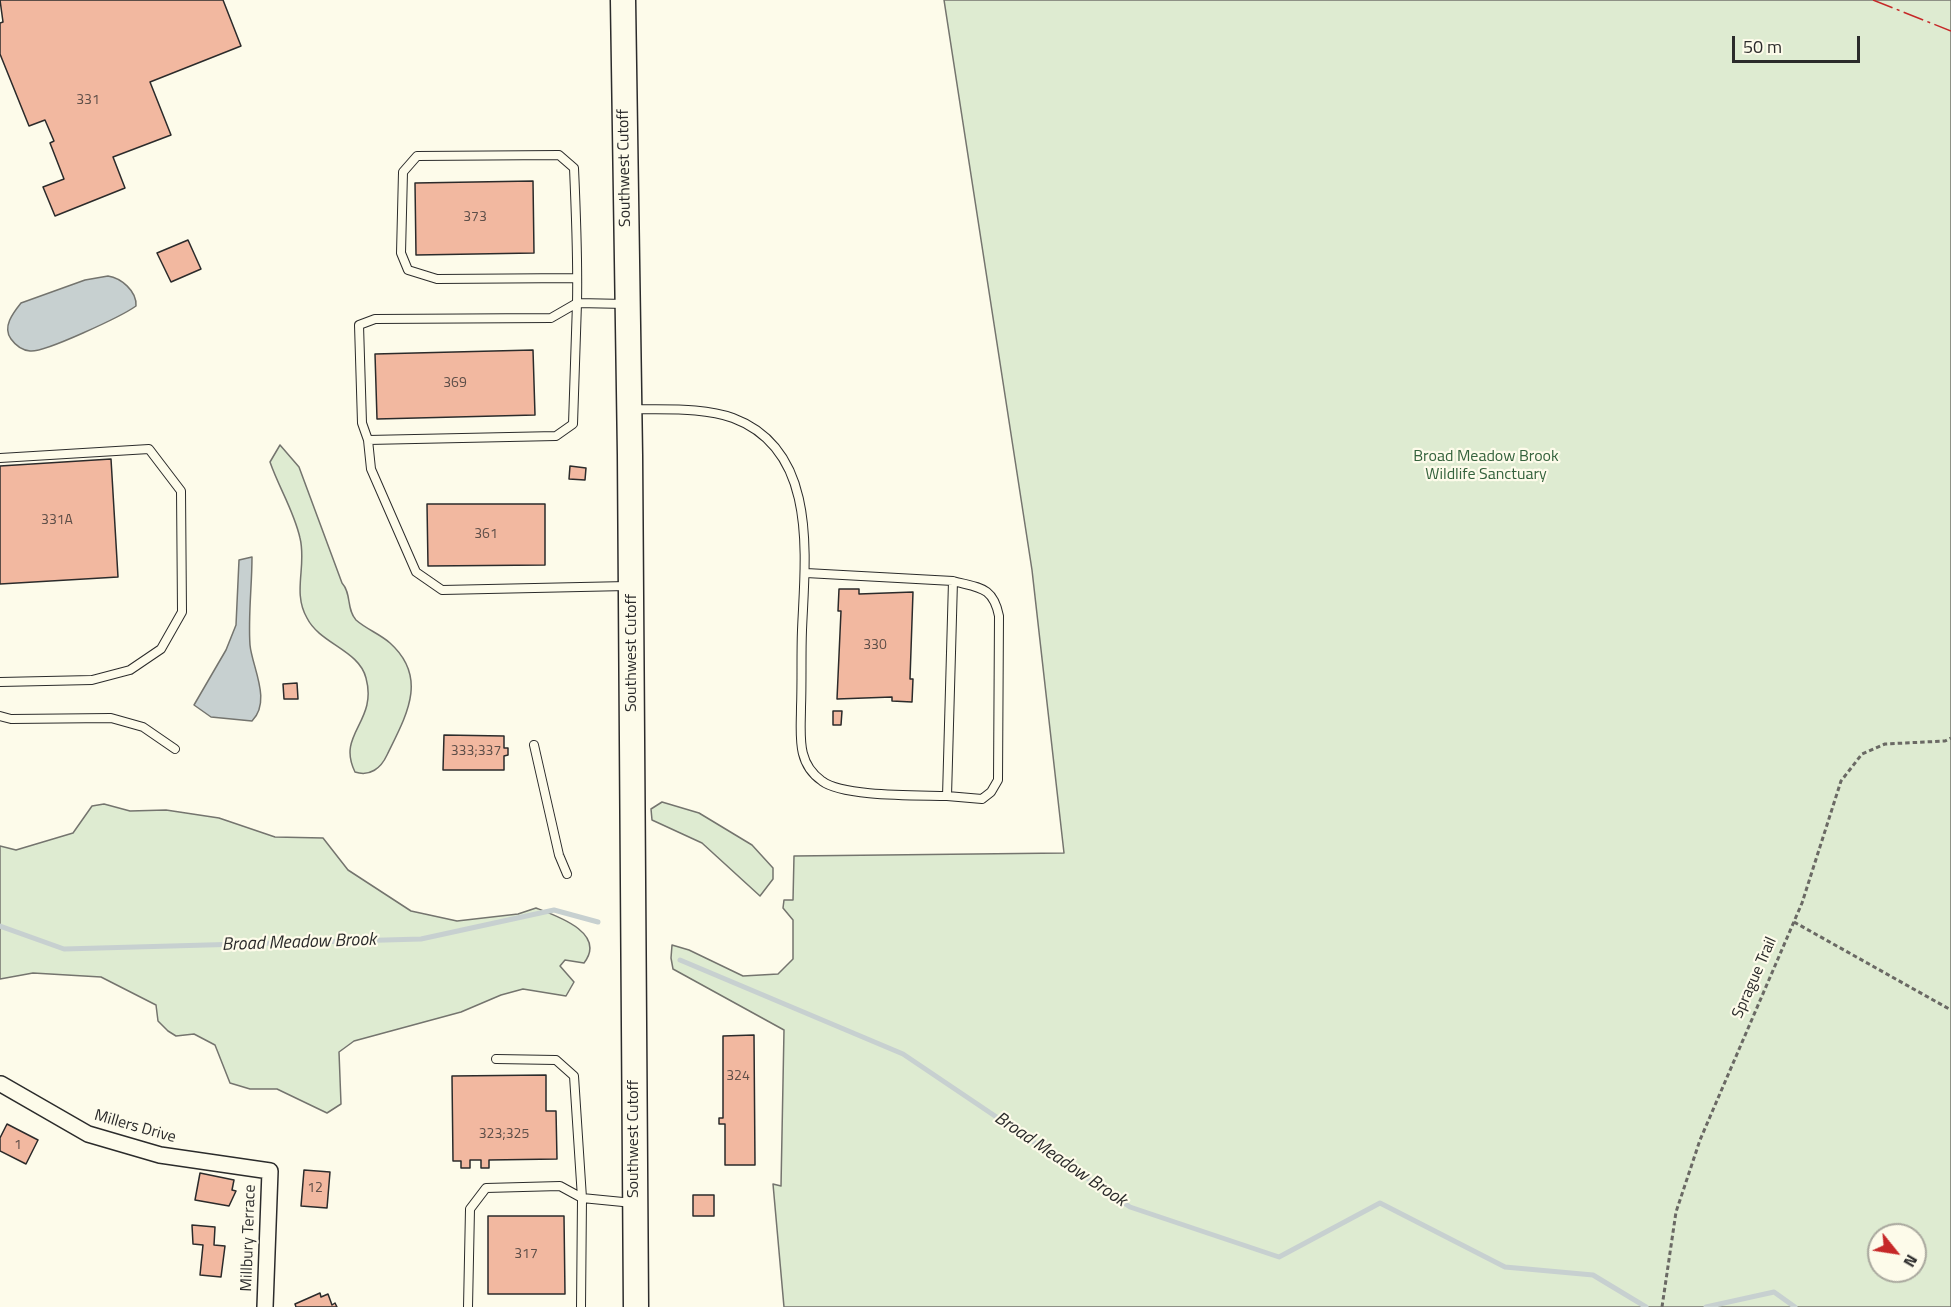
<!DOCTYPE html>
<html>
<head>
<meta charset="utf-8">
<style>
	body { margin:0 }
	#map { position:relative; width:1951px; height:1307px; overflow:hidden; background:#fdfbea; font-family:"Titillium Web",sans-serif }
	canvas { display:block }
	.north { position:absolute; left:1867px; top:1223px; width:60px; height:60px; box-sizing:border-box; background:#fdfbea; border:2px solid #a9a89e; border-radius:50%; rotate:120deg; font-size:16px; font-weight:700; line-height:24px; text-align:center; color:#2b2b2b }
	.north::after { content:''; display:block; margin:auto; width:21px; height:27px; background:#c62828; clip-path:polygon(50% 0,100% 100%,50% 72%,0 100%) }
	.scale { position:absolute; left:1732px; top:36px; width:128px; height:27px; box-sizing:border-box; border:3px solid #2b2b2b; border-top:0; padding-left:8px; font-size:18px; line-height:21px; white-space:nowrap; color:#2b2b2b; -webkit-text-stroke:4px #fdfbea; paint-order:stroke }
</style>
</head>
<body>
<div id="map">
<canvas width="1951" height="1307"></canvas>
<div class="north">N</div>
<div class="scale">50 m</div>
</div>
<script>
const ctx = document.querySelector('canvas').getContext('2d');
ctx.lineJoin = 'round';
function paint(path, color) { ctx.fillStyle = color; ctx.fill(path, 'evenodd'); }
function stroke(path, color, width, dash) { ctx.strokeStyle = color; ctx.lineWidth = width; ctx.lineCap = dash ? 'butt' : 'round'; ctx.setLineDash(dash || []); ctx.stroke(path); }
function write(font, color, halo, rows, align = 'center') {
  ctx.font = font + ' "Titillium Web",sans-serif'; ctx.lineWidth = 4.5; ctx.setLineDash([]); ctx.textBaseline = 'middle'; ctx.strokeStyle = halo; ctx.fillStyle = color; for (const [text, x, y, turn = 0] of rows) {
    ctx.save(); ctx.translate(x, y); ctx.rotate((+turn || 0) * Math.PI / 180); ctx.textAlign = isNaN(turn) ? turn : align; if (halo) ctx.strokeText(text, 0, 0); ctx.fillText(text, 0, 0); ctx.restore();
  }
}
const green = new Path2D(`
	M944,0H1951V1307H784L773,1184L781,1186L784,1030L673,969L671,958L672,945L689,950L743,976L778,974L793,959V920L783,908L784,900H793L794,856L1064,853L1032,570ZM1879,1235H1915V1271H1879Z
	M280,445L299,467L342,583C352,594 346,609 356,620C366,629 380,634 390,643C429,678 406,716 387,755C381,768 370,777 355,772C336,734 378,722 366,678C359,650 320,644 307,618C292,592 307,566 300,538C294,511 279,488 270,462Z
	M662,802L699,813L752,845L773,868V879L760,896L702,843L652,820L651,809Z
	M104,804L130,811L166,810L219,818L275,837L323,838L348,870L411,911L457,921L518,914L536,908C557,916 607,933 584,963L565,960L560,966L574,982L566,996L523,989L501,995L461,1012L354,1041L339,1052L341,1104L327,1113L277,1089H250L230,1083L215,1045L194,1034L176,1036L168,1031L158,1021L156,1005L101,977L33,973L0,979V846L16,850L73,833L92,806Z`);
paint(green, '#deebd1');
stroke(green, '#74746e', 1.5);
const water = new Path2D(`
	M108,276C121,278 137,291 136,306C122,316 44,353 30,351C21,350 16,346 11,339C2,327 13,313 21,303L85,280Z
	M252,557C252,586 248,616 250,645C252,667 272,701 252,721L211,717L194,705L226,650L236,625L239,560Z`);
paint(water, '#c7d0d0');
stroke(water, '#74746e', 1.5);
stroke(new Path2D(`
	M0,926L64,949L421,939L554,910L598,922
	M680,960L903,1054L1130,1207L1279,1257L1380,1203L1505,1267L1593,1275L1646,1307
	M1706,1307L1774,1292L1795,1307`), '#c7d0d0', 5);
const building = new Path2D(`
	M0,0H223L241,46L150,82L171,135L113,157L125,188L55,216L43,187L64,179L50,143L54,141L45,120L29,126L0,54V23L3,22Z
	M533,181L534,253L416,255L415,183Z
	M188,240L201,269L171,282L157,253Z
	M533,350L535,415L377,419L375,354Z
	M111,459L118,577L0,584V466Z
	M570,466L586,468L585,480L569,479Z
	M427,504H545V565L428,566Z
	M839,589H859V594L913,592L910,679H913L912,702L892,701V697L837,699L841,611H838Z
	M297,683L298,699H284L283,684Z
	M833,711H842L841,725H833Z
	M444,735L504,736V748H508V755L504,756V770H443Z
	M754,1035L755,1165H725V1124H719V1118H723V1036Z
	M546,1075V1111H556L557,1159L489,1160V1168H481V1160H470V1168H461V1161H453L452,1076Z
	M7,1124L38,1140L26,1164L0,1151V1138Z
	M304,1170L330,1172L327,1208L301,1206Z
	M200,1173L234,1180L232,1190L236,1191L229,1206L195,1200Z
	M693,1195H714V1216H693Z
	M488,1216H564L565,1294H488Z
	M192,1225L215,1227L214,1245L225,1246L221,1277L200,1275L203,1245L193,1244Z
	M320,1293L321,1297L328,1294L332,1305L335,1303L337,1307H296L295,1304Z`);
paint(building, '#f2b8a0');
stroke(building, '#2b2b2b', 1.5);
const lane = new Path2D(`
	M577,278L437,279L408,270L401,253L403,172L417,156L559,155L574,168C576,213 578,258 577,303L551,318L375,319L359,325L362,423L368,440L556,436L573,424L577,303L626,304
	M634,409C665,410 703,407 733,418C819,450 805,557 802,630C801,655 802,681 801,707C801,735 796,763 822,781C843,797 918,795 947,796L953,581L806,573
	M368,440L371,469L416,572L442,590L627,586
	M0,458L149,449L181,491L182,612L161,649L130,670L92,680L0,682
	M0,716L11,719L111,718L143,727L175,749
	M534,745L559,855L567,874
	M947,796L982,799L991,792L998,780L999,616C993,586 979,588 953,581
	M496,1059L556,1060L574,1076L582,1198L581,1307
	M468,1307L470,1209L486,1188L560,1186L582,1198L633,1203`);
const street = new Path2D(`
	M1,1084L88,1134L160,1155L270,1171L265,1307`);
const primary = new Path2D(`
	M623,0L630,455L636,1307`);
stroke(lane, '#2b2b2b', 10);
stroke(street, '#2b2b2b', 18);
stroke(primary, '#2b2b2b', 27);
stroke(new Path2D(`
	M1794,922L1951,1010
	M1662,1307L1676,1212L1700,1140L1802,903L1841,781L1862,754L1885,744L1945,741L1951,738`), '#6a6964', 3, [4.5, 3]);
stroke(lane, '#fdfbea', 8);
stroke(street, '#fdfbea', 15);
stroke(primary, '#fdfbea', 24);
stroke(new Path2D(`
	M1873,0L1951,31`), '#c62828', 1.5, [21, 4.5, 3, 4.5]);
write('14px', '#5d4e48', null, [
	["331",88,101],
	["373",475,218],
	["369",455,384],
	["331A",57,521],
	["361",486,535],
	["330",875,646],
	["333;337",476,752],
	["324",738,1077],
	["323;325",504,1135],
	["1",18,1146],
	["12",315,1189],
	["317",526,1255]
]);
write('16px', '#2b2b2b', '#fdfbea', [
	["Southwest Cutoff",625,168,-91],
	["Southwest Cutoff",632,653,-90],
	["Sprague Trail",1755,978,-66],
	["Millers Drive",135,1127,16],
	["Southwest Cutoff",634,1139,-90],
	["Millbury Terrace",249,1238,-88]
]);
write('16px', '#34623c', '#fdfbea', [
	["Broad Meadow Brook",1486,457],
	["Wildlife Sanctuary",1486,475]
]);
write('italic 18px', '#2b2b2b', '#fdfbea', [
	["Broad Meadow Brook",299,943,-2],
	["Broad Meadow Brook",1060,1160,34]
]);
</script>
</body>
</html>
